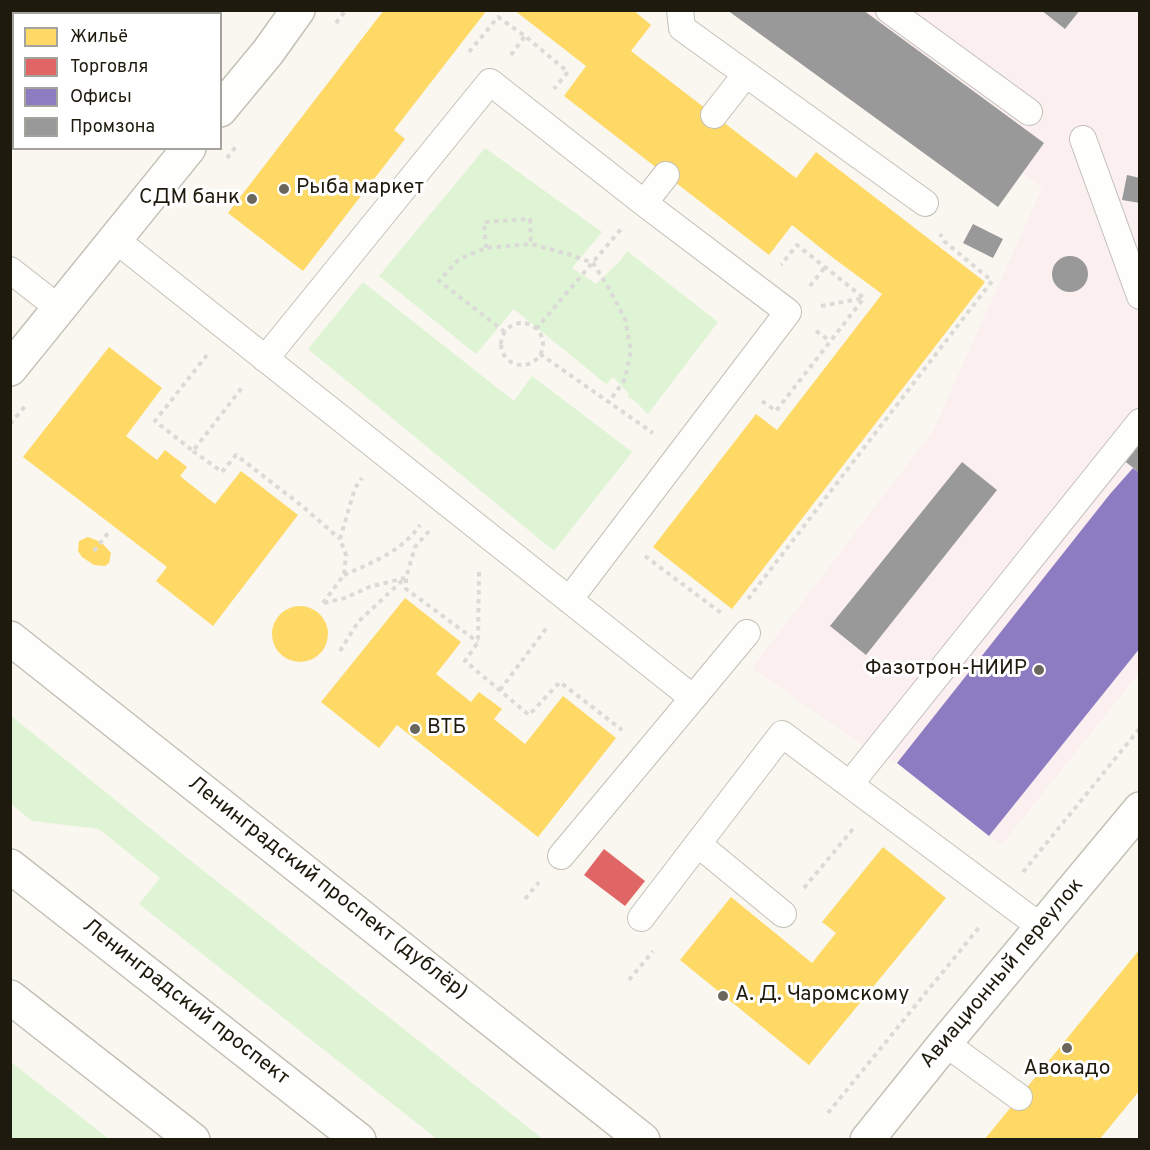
<!DOCTYPE html>
<html>
<head>
<meta charset="utf-8">
<style>
	body { margin:0 }
	#map { position:relative; width:1150px; height:1150px; overflow:hidden; background:#f9f7ef; font-family:Overpass,sans-serif }
	canvas { display:block }
	.frame { position:absolute; inset:0; border:12px solid #1e1a0d; pointer-events:none }
	.legend { position:absolute; left:12px; top:12px; width:210px; height:138px; box-sizing:border-box; background:#fff; border:2px solid #a5a39e; margin:0; padding:8px 10px; list-style:none; font-size:18px; color:#1e1a0d }
	.legend li { display:flex; align-items:center; gap:12px; height:30px }
	.legend b { width:30px; border:2px solid #a5a39e }
</style>
</head>
<body>
<div id="map">
<canvas width="1150" height="1150"></canvas>
<div class="frame"></div>
<ul class="legend">
<li><b style="height:16px;background:#ffd966"></b>Жильё</li>
<li><b style="height:16px;background:#e06666"></b>Торговля</li>
<li><b style="height:16px;background:#8e7cc3"></b>Офисы</li>
<li><b style="height:16px;background:#999"></b>Промзона</li>
</ul>
</div>
<script>
const ctx = document.querySelector('canvas').getContext('2d');
ctx.lineJoin = 'round';
function paint(path, color) { ctx.fillStyle = color; ctx.fill(path, 'evenodd'); }
function stroke(path, color, width, dash) { ctx.strokeStyle = color; ctx.lineWidth = width; ctx.lineCap = dash ? 'butt' : 'round'; ctx.setLineDash(dash || []); ctx.stroke(path); }
function write(font, color, halo, rows, align = 'center') {
  ctx.font = font + ' Overpass,sans-serif'; ctx.lineWidth = 6; ctx.setLineDash([]); ctx.textBaseline = 'middle'; ctx.strokeStyle = halo; ctx.fillStyle = color; for (const [text, x, y, turn = 0] of rows) {
    ctx.save(); ctx.translate(x, y); ctx.rotate((+turn || 0) * Math.PI / 180); ctx.textAlign = isNaN(turn) ? turn : align; if (halo) ctx.strokeText(text, 0, 0); ctx.fillText(text, 0, 0); ctx.restore();
  }
}
paint(new Path2D(`
	M799,11H1139V673L1002,844L989,836L897,763L874,753L752,668L933,431L1042,188L1022,173Z`), '#fbeff0');
paint(new Path2D(`
	M485,148L602,232L572,268L596,284L621,260L627,251L718,322L648,414L636,402L628,397L629,394L613,377L606,384L514,309L476,354L379,276Z
	M363,282L514,401L532,376L632,452L554,551L308,349Z
	M10,715L181,853L543,1139H437L139,904L160,878L99,829L32,821L11,804Z
	M11,1062L109,1139H11Z`), '#dff4d4');
paint(new Path2D(`
	M384,10H487L394,130L405,139L303,271L228,213Z
	M514,10H633L651,25L631,51L714,115L796,178L816,152L985,282L732,609L653,547L756,414L777,430L882,294L832,257L792,225L769,255L564,96L586,66Z
	M109,347L162,388L126,436L157,460L165,450L187,467L180,476L215,504L241,471L298,515L213,626L156,581L167,567L23,457Z
	M88,537L101,542L111,553L109,563L105,566L94,565L82,557L78,551L79,541Z
	M405,598L461,642L436,674L471,702L479,692L502,709L494,719L525,744L563,696L616,738L538,837L397,725L379,748L321,702Z
	M272 634a28 28 0 1 1 56 0a28 28 0 1 1-56 0Z
	M883,847L946,898L809,1065L680,960L731,897L812,963L836,933L822,922Z
	M1140,949V1090L1099,1140H984Z`), '#ffd966');
paint(new Path2D(`
	M604,849L645,881L625,906L584,875Z`), '#e06666');
paint(new Path2D(`
	M1133,468L1140,473V648L989,836L897,763L1110,494Z`), '#8e7cc3');
paint(new Path2D(`
	M727,10H863L1044,143L998,207Z
	M1041,10H1080L1065,29Z
	M1127,175L1140,178V203L1122,200Z
	M973,224L1003,239L993,258L963,243Z
	M1052 274a18 18 0 1 1 36 0a18 18 0 1 1-36 0Z
	M1140,430V473L1118,456Z
	M962,462L997,490L866,655L830,626Z`), '#999');
const lane = new Path2D(`
	M680,10L682,28L925,203
	M889,10L1029,112
	M57,14L59,10
	M714,115L746,74
	M1083,139L1140,296
	M644,203L666,175
	M116,240L693,698L561,856
	M10,270L60,309
	M265,359L490,82L644,203L788,312L569,600
	M693,698L747,633
	M850,784L1140,422
	M698,844L783,914
	M641,918L782,734L1041,927
	M945,1043L1019,1097`);
const street = new Path2D(`
	M220,110L268,52L298,10
	M10,369L189,148
	M867,1140L945,1043L1140,809`);
const secondary = new Path2D(`
	M10,638L643,1140`);
const primary = new Path2D(`
	M10,866L359,1140
	M10,997L193,1140`);
stroke(lane, '#c3c0b6', 28);
stroke(street, '#c3c0b6', 36);
stroke(secondary, '#c3c0b6', 36);
stroke(primary, '#c3c0b6', 36);
stroke(new Path2D(`
	M10,17L14,18
	M336,23L346,10
	M469,52L498,17L525,36L568,72L554,89
	M511,55L525,36
	M227,158L237,145
	M486,248L484,222L530,219L531,244
	M810,286L825,267
	M821,306L864,298
	M501 344a21 21 0 1 1 42 0a21 21 0 1 1-42 0Z
	M536,329L622,228
	M816,331L830,341
	M505,332L439,281L459,259L486,248L531,244L571,255L593,263L608,287L625,319L631,351L625,379L609,402
	M540,354L653,433
	M207,355L155,421L193,451L244,385
	M762,401L776,411L864,298L797,245L781,265
	M10,424L27,404
	M193,451L222,472L236,455L302,506L340,539
	M429,531L415,547L406,578V589L478,642
	M94,551L108,533
	M645,556L721,613
	M479,572L478,642L465,661L529,715L560,682L622,730
	M344,575C372,563 402,551 420,525
	M748,599L992,281L944,241L940,234
	M323,603L344,575L346,555L340,539L355,488L362,478
	M324,603L345,598L369,587L405,578
	M340,651L358,622L405,578
	M500,690L548,626
	M1023,872L1140,728
	M804,888L853,829
	M525,899L539,882
	M629,980L653,951
	M828,1113L981,925`), '#dbdad7', 4, [4.5, 4.5]);
stroke(lane, '#fefefd', 26);
stroke(street, '#fefefd', 33);
stroke(secondary, '#fefefd', 33);
stroke(primary, '#fefefd', 33);
for (const [x, y, r, color] of [
	[284,189,6,"#6b675c"],
	[252,199,6,"#6b675c"],
	[1039,670,6,"#6b675c"],
	[415,729,6,"#6b675c"],
	[723,996,6,"#6b675c"],
	[1067,1048,6,"#6b675c"]
]) { const dot = new Path2D(); dot.arc(x, y, r, 0, 2 * Math.PI); ctx.fillStyle = color; ctx.fill(dot); stroke(dot, '#fff', 2); }
write('21px', '#1e1a0d', '#fff', [
	["Рыба маркет",296,189],
	["СДМ банк",240,199,"right"],
	["Фазотрон-НИИР",1027,670,"right"],
	["ВТБ",427,729],
	["А. Д. Чаромскому",735,996],
	["Авокадо",1067,1070,"center"]
], 'left');
write('21px', '#1e1a0d', '#fff', [
	["Ленинградский проспект (дублёр)",327,889,38],
	["Авиационный переулок",1003,974,-50],
	["Ленинградский проспект",185,1003,38]
]);
</script>
</body>
</html>
